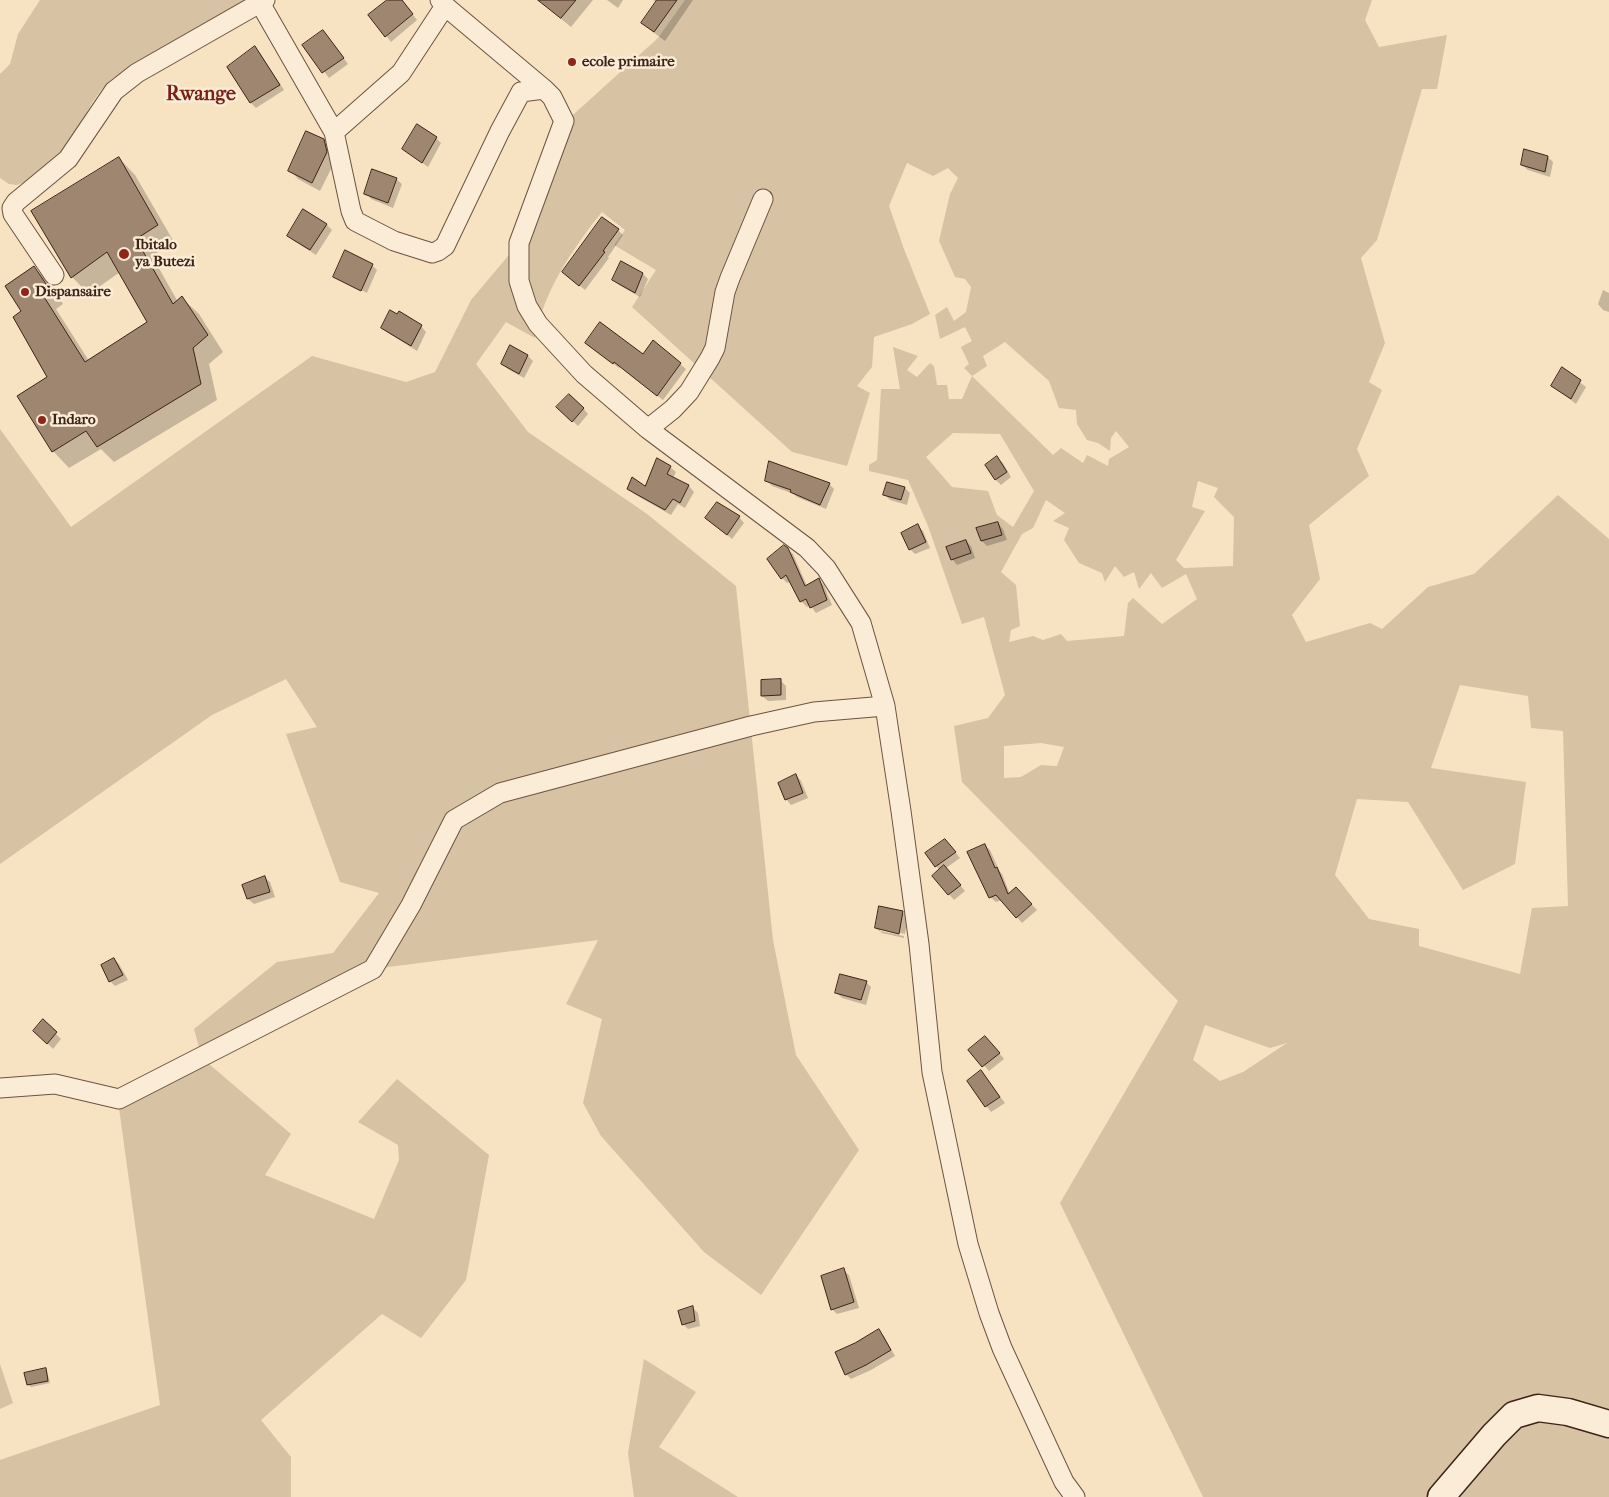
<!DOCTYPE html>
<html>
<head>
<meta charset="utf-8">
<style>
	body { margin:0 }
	canvas { display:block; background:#f7e2c1 }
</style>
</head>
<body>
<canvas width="1609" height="1497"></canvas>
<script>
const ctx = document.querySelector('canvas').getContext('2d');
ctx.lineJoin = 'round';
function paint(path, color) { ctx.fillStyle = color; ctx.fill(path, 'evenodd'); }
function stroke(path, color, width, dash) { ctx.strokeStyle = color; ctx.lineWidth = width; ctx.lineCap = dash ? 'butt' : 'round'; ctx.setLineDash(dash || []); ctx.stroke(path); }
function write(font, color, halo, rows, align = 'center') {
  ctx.font = font + ' "IM FELL French Canon",serif'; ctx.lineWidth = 5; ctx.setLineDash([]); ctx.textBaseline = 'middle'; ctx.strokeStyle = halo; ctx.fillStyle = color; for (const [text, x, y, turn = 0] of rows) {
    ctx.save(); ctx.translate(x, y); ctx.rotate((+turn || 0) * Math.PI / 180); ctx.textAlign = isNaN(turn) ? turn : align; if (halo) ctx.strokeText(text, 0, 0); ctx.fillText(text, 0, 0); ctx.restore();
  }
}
paint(new Path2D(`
	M40,0H255L200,32L172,42L112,79L101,90L92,103L87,112L84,127L76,139L31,180L17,185L9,184L0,178V74L10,64L18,34Z
	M685,0H1372L1365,20L1379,47L1447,35L1437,89H1422L1377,240L1361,258L1385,343L1369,382L1382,390L1357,449L1369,476L1309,525L1320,579L1292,615L1306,642L1370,623L1382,629L1428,587L1474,574L1558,495L1609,539V1497H1203L1060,1203L1178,1001L962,782L954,726L988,718L1005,695L984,617L962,624L928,526L908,480L869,471V465L877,460L881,389H900L893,347L918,356L907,370L917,377L930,363L934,366L937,385H947L949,399H962L972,376L964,368L969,364L961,347L972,341L965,327L940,339L935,315L947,307L954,321L966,312L971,287L965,279L955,277L939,241L950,194L958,178L948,168L933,176L907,163L889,206L904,249L930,314L912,324L874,337L872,367L857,386L870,393L847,466L792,452L632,307L656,270L614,245L625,230L602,212C573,248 543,292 535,338L506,322L476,364L528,432L647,514L736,586L773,940L796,1055L859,1150L761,1295L704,1252L601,1136L583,1103L602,1019L566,1004L598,940L373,969L202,1058L291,1134L265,1175L374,1219L399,1160L398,1145L358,1122L397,1079L489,1155L466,1280L421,1338L382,1314L261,1420L291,1457V1497H0V1460L160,1405L118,1101L202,1058L194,1029L277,962L333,953L379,893L340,882L286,734L317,727L286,679L212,715L0,864V429L71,527L312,356L406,382L435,372L471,300L519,243L564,123L658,38ZM1005,342L1049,381L1059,408L1076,410L1077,424L1087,440L1098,443L1110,451L1111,438L1116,431L1129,447L1109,459L1108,466L1087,455L1083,463L1061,448L1053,455L972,376L987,366L983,356ZM953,433L1000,434L1034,491L1013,527L997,515L988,491L952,487L926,457ZM1198,481L1218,488L1214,497L1234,517L1233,566L1184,568L1176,560L1205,511L1192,507ZM1046,500L1065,513L1053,521L1069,528L1064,540L1079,563L1102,573L1105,582L1115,566L1124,577L1134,572L1139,589L1151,573L1162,588L1186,574L1197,599L1162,624L1133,598L1128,603L1124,636L1067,641L1061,634L1043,640L1033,636L1009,642L1011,630L1020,626L1016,585L1001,572L1022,534L1033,528ZM1460,685L1528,696L1531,728L1563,731L1568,906L1532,908L1520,974L1419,946V929L1369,919L1335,875L1357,799L1408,802L1463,890L1515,864L1526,782L1431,768ZM1041,743L1064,747L1057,766L1041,765L1021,777L1004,778V746ZM1205,1025L1270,1048L1287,1043L1243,1072L1220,1081L1193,1060Z
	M644,1359L696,1392L659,1447L738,1497H634L628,1453Z
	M0,1364L13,1403L0,1409Z`), '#d7c2a4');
paint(new Path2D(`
	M389,0H401L417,20L391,42L370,15Z
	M538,0H593L571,27Z
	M607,0H623L618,8Z
	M653,0H693L665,41L653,32L643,22L657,3Z
	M323,31L348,64L329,78L304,45Z
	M255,48L260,53L284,90L256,108L251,103L228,67Z
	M436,138L441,143L428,167L403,149Z
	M323,140L332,149L335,161L320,191L298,179L290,170Z
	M1548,157L1553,162L1550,177L1528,170L1522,165Z
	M119,158L135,175L174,242L152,256L178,302L182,298L199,314L223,352L209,364L217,400L114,462L101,449L69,468L53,451L49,377L23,312L34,268L51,284L63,304L56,309L89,361L149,323L120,272L89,294L72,277L33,212Z
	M396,179L402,184L393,208L371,199L366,193Z
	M303,211L327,225L332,230L316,255L294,241L289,236Z
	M618,230L623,235L608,257L609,258L585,290L569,277Z
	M372,265L377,270L366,295L340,282L366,295L367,293L339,278V281L335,277Z
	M643,274L648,279L640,297L619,285L613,280Z
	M1603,290L1609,293V312L1603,310L1598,304Z
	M421,326L426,332L417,351L388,333L383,327Z
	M511,346L528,356L533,361L524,378L508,369L502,364Z
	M592,348L643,356L680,364L686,369L663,400L620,367L619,368Z
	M1562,369L1586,387L1576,404L1553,386Z
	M558,407L583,408L588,414L578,426Z
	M997,458L1003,463L1011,477L1001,485L996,480Z
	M670,467L676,472L673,478L689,486L694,492L685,508L678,504L671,515L634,494L628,489L646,488Z
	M767,480L829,484L834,489L826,509L797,497L794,494L772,486Z
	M888,483L905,488L910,493L907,505L890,500L884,494Z
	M739,517L744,523L732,539L706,518Z
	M998,523L1003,529L1007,540L987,546L982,541Z
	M918,526L923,531L930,548L915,554L910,549Z
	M966,541L971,546L975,558L957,565L952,559Z
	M787,549L793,554L807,586L819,580L824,585L832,605L816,613L810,605L807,607L801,601L791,581L787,583L782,578Z
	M781,681L786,686V700L768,701L762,696Z
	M796,775L801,781L808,798L791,805L786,799Z
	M984,845L990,850L999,870L1002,874L1010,894H1022L1037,910L1022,923L1002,900L996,902L990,897Z
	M950,846L960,858L946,868L965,891L954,900L933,876L940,870L936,866Z
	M264,877L270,882L275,897L254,904L248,899L244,886Z
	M902,912L908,917L905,934L880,928V931L904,936V938L882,933L876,928Z
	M114,959L119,964L128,980L115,986L110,981Z
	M866,982L871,987L866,1005L842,998L836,992Z
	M43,1021L61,1039L53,1049L35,1031Z
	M991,1043L1004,1059L989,1071L970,1050Z
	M981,1072L1005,1103L991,1112L968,1082Z
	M843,1270L849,1275L859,1308L837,1314L832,1309Z
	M693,1308L698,1313L700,1326L688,1329L683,1324Z
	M879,1331L884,1336L895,1356L871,1370L851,1379L846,1374L855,1345Z
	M45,1369L47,1371L50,1383L31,1387L29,1385L26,1374Z`), '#0003');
const building = new Path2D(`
	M387,0H402L413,14L385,37L368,15Z
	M538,0H576L561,18Z
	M657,0H677L654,32L641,23Z
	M323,30L344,58L322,73L302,45Z
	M255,46L280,85L250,103L227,67Z
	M417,124L437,137L422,163L402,149Z
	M306,131L324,139L327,152L312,183L288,171Z
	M1524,149L1548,156L1545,172L1521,165Z
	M119,157L158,225L136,239L173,304L182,296L208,335L193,348L201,384L97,447L86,431L52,452L17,396L47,377L13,317L21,311L5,286L34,266L48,287L41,292L85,362L147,322L107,252L71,278L31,211Z
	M372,169L397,178L388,203L364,194Z
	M303,209L327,224L310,250L287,236Z
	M602,217L619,229L603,251L605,252L579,286L562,272Z
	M345,250L373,264L361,291L333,277Z
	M621,261L643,273L635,293L612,280Z
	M390,310L397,314L399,311L422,325L411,346L381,328Z
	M600,322L643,354L653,340L681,363L657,396L614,362L613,364L585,343Z
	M510,345L528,355L519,374L501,364Z
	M1562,367L1581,380L1571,399L1551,386Z
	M569,394L584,408L572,422L556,407Z
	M997,456L1007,472L995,480L985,465Z
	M657,458L671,466L667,474L689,485L680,503L673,499L665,510L627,489L632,477L645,486Z
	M769,461L830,483L820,505L790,492L791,490L765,481Z
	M887,482L905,487L901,500L883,495Z
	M717,502L740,516L727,535L705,518Z
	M998,522L1002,535L981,541L976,528Z
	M918,524L926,542L909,550L901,533Z
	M966,540L971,553L951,560L946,547Z
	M784,545L788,548L805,586L819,578L827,600L810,608L806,599L800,602L786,575L781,579L767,559Z
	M781,679V695L761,696V680Z
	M796,774L803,793L785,800L778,783Z
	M945,839L956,852L935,867L925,853Z
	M985,844L995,868L997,867L1008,894L1016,887L1032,904L1016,918L996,895L989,898L967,852Z
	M944,865L961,885L948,895L932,876Z
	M265,876L270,892L247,899L242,885Z
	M879,906L903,911L899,934L875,928Z
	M114,958L123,975L109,982L101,965Z
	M840,974L867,981L861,1000L835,993Z
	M43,1019L57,1032L47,1044L33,1031Z
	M985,1036L1000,1053L982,1067L968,1050Z
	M981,1070L1000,1097L985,1107L967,1081Z
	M844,1268L854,1302L831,1310L821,1276Z
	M693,1306L695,1321L682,1325L678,1311Z
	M879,1329L891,1350L866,1365L845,1375L835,1352L855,1343Z
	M46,1368L48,1381L27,1385L24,1373Z`);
paint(building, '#9e8670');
stroke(building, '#3d2318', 1);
const street = new Path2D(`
	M440,0L445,6L544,89L552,97L564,121L519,243V281L527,306L538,324L584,374L648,429L807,548L826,568L861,623L885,706L901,811L919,944L932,1072L968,1244L989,1313L1002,1348L1050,1452L1064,1482L1075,1497
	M260,3L334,132
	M445,6L401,73L334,132L351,211L355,221L394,241L432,253L438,251L445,246L500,131L521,92L544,89
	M54,275L13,214L12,208L16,202L68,159L114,91L137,73L265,0
	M648,429L673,409L689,392L710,358L715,348L725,292L730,278L763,199
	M0,1088L55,1084L119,1099L373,969L411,905L454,820L500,793L751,726L814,712L885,706`);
const secondary = new Path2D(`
	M1441,1497L1494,1435L1514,1415L1538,1408L1568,1412L1609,1424`);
stroke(street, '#6c5342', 21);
stroke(secondary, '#3d2318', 29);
stroke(street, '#faecd7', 19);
stroke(secondary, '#faecd7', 26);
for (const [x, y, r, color] of [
	[572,62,5,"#8f2418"],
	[124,254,6,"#8f2418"],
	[25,292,5,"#8f2418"],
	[42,420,5,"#8f2418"]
]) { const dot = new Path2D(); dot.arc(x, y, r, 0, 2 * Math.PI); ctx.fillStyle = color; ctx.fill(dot); stroke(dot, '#faecd7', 2); }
write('bold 15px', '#3d2318', '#faecd7', [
	["ecole primaire",582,62],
	["Ibitalo",135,245],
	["ya Butezi",135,262],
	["Dispansaire",35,292],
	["Indaro",52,420]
], 'left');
write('bold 20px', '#7a1f14', '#faecd7', [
	["Rwange",201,95]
]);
</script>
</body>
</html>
